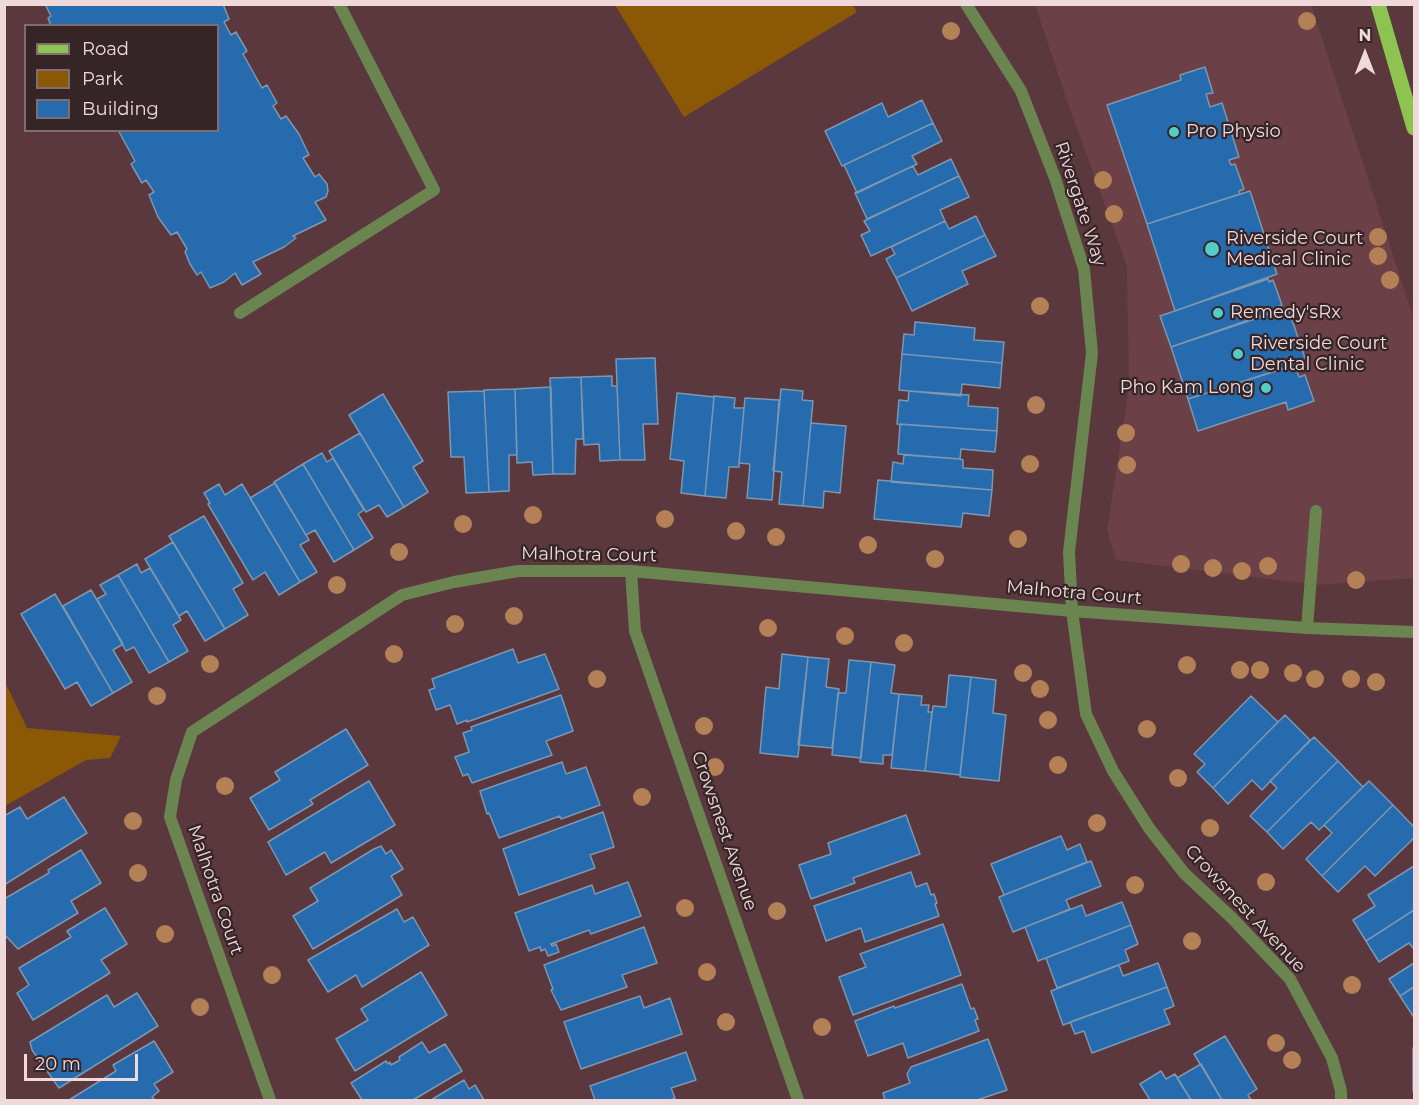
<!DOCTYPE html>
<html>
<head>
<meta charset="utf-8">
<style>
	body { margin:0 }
	#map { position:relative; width:1419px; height:1105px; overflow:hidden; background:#5b383d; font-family:Montserrat,sans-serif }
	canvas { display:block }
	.frame { position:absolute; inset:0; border:6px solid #efd9db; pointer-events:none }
	.legend { position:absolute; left:24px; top:24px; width:195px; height:108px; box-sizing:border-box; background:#362527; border:2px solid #806d6f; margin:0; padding:8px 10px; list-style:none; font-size:18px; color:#efd9db }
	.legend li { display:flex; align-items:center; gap:12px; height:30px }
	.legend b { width:30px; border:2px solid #806d6f }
	.north { position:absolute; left:1335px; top:24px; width:60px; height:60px; -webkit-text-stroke:4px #362527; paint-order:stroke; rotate:0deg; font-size:16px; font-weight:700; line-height:24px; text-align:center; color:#efd9db }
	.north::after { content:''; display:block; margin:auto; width:21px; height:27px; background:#efd9db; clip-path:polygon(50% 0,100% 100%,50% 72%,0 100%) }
	.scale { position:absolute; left:24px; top:1054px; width:114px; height:27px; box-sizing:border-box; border:3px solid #efd9db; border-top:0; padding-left:8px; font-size:18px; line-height:21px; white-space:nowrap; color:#efd9db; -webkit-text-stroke:4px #362527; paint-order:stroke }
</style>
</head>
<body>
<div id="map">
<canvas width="1419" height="1105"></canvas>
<div class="frame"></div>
<ul class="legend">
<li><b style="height:8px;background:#8dc451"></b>Road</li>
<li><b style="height:16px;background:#8b5806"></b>Park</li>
<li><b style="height:16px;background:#256bad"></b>Building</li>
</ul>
<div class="north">N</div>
<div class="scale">20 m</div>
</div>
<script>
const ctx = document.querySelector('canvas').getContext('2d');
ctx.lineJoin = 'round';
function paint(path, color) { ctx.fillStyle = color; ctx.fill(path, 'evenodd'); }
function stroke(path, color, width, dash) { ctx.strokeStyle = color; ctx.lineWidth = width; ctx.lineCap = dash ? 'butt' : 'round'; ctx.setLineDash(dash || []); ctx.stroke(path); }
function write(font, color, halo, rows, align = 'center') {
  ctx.font = font + ' Montserrat,sans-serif'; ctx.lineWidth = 4.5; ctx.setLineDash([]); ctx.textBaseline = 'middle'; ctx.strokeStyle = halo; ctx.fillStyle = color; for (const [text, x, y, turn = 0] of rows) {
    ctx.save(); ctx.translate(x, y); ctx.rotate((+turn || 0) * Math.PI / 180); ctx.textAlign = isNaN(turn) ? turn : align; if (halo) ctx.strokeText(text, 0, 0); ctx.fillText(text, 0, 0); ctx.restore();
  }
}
paint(new Path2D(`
	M1035,5H1311L1414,319V578L1317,585L1116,560L1107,530L1129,387L1127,266L1067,101Z`), '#6b4046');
paint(new Path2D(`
	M852,4L857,12L684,117L615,5Z
	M5,682L27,728L121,736L110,758L86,760L5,806Z`), '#8b5806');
const building = new Path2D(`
	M45,4H223L229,19L224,22L231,35L236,32L247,51L243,54L262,88L267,85L277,103L273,106L281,119L286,116L299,134L309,155L303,158L315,177L319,174L327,184L328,191L326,197L315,202L326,220L293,236L296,238L284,247L253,262L261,274L242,285L235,273L224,282L210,288L201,272L197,275L190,264L185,252L187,249L177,232L171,235L158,217L149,195L154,192L146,180L142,183L131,164L135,161L118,130H218V26H51L48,18L51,16Z
	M1205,67L1213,93L1206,94L1210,107L1222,103L1239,157L1229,160L1231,165L1235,164L1244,189L1239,191L1240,194L1147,224L1107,105L1181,80L1180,75Z
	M922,100L933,123L842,166L825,131L882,103L888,117Z
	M933,123L942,141L912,156L917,164L857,193L844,165Z
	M951,159L959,176L867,219L855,193L913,166L918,175Z
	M959,176L969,197L940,210L945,221L871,256L861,235L870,231L864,221Z
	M1250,191L1277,274L1175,311L1147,224Z
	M976,216L985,235L896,278L886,259L895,254L891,247L945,221L949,229Z
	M985,235L996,256L962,271L968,284L912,311L896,278Z
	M1268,279L1269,282L1273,280L1282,305L1276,307L1277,310L1171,347L1160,316Z
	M1288,308L1306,361L1188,399L1171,347Z
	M915,322L975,328L974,340L1004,342L1002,363L902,354L904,334L914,335Z
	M902,354L1002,363L1000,388L962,384L961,396L899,390Z
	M655,358L658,424H643L645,460H620L616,359Z
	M1295,365L1299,377L1305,375L1314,401L1288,410L1286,402L1198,431L1188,399Z
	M612,376V386H617L620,460L600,461L599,444L584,445L581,377Z
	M581,377L583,439H576L575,474H553L550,378Z
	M551,387L553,474L533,475L532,462L517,463L515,389Z
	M515,389L517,455H509V491L489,492L484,390Z
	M781,389L803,391L802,400L813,401L803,506L779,504L782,472L773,471Z
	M484,391L489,492L466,493L464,457H451L448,392Z
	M909,391L969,395L968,406L998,408L997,431L897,424L899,400L908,401Z
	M677,393L714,397L705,496L681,493L684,461L670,459Z
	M383,394L423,461L413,467L428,492L404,507L349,415Z
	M714,396L735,398L734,408H744L739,463V467H729L726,498L705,496Z
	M745,398L779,400L772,500L747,498L750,464L739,463Z
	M811,423L846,426L840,493L824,491L823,508L803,506Z
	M900,424L997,431L995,452L961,449L960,459L898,454Z
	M360,433L404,507L387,517L379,505L366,512L329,451Z
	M322,453L327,462L333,458L364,510L358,514L373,538L354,550L303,464Z
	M904,455L960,459L963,460V468L993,470L992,490L891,482L893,462L903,464Z
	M303,464L354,550L334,562L315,530L306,535L274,482Z
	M878,480L992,490L989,516L963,513L961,527L874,519Z
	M275,483L309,540L300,545L317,572L300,582L250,498Z
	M219,484L225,495L242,484L300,582L279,595L265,572L253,580L208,504L210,503L204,493Z
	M204,516L243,583L233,589L248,615L225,629L169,536Z
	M173,542L225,629L205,641L187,611L179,616L145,559Z
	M137,564L141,573L150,568L181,620L173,625L188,651L169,662L118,575Z
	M118,575L169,662L149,673L134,647L126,651L97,599L106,594L100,585Z
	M91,590L123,644L113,650L132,682L113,693L63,606Z
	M55,594L113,693L91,706L77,682L65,689L21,614Z
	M513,649L518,663L545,654L559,689L467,722V720L457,724L450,705L436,710L429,690L435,688L432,679Z
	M782,654L808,657L798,757L760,753L766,687L779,689Z
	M808,657L829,659L826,687L839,689L832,748L798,745Z
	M849,660L871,662L861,758L832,755L838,693H846Z
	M871,662L895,665L891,693L899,694L892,755H883V764L860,762Z
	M949,675L971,677L960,775L925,771L933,706L946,707Z
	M971,677L996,680L993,713L1006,715L999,781L960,777Z
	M899,694L922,696L921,705H929L928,712H932L925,771L891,768Z
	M561,695L573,731L546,741L552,755L472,783L468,774L463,776L455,757L469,752L463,733L472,730L471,727Z
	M1251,696L1278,722L1213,788L1197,772L1205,764L1194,754Z
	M1285,715L1310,740L1262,790L1252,780L1228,804L1213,788Z
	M346,729L368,765L310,800L313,804L269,830L250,798L280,780L275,772Z
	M1314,737L1338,761L1267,832L1250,816L1277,788L1270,781Z
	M1338,761L1363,787L1319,830L1311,822L1283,849L1267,832Z
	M562,762L566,774L586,767L600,805L561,819L560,816L499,838L489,813L487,814L480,791Z
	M369,781L395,825L331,863L325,852L286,875L268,842Z
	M1369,781L1393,805L1322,876L1306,859L1332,833L1324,825Z
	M64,797L87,833L4,885V816L20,807L27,819Z
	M1393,805L1414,827V838L1375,876L1365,866L1338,892L1322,876Z
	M603,812L614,847L590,855L595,868L519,895L503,849Z
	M906,815L920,854L853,878L855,883L811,899L799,865L831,854L828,843Z
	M1061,836L1067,850L1080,844L1087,862L1004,895L991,864Z
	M381,846L386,854L391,850L403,869L391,876L402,895L313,949L293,916L318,901L310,888L374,849Z
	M81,850L101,883L71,901L78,913L18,949L4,934V899L49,873L48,870Z
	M1091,861L1101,886L1066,900L1070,909L1013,932L999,897Z
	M1414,866V910L1366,941L1353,920L1375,906L1368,895Z
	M911,872L916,887L927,883L931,895L934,894L937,903L935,904L939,916L865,942L861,928L826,941L814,906Z
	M628,882L641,916L591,934L589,930L551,944L552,946L556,944L559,952L548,956L545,949L541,951L540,947L529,951L515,913L592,885L595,894Z
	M1122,902L1131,925L1038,961L1025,927L1082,905L1086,916Z
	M105,908L127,944L101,960L110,973L33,1020L17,993L29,985L19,968L71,937L67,931Z
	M397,909L404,922L413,917L429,945L362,987L356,975L328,992L308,960Z
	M1414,910V949L1409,943L1379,962L1366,941Z
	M943,924L961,975L853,1015L839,977L866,967L860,954Z
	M1131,925L1138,944L1125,950L1129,961L1057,988L1046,958Z
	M644,927L657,963L622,975L627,987L561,1010L551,990L553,989L544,965Z
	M1158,963L1167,987L1063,1025L1051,991L1119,965L1123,976Z
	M1414,963V987L1400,996L1389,979Z
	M421,972L447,1015L355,1071L336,1039L368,1020L361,1009Z
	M962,984L971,1009L974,1008L978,1019L975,1020L979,1031L908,1058L903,1043L868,1056L855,1021L894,1006L895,1008Z
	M1167,987L1174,1006L1164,1010L1170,1024L1092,1053L1084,1031L1075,1034L1070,1022Z
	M1414,987V1015L1413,1016L1400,996Z
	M137,993L158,1026L59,1088L32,1050L30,1042L107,995L114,1007Z
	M640,996L644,1008L670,998L682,1034L581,1069L564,1022Z
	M1225,1036L1257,1089L1248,1095L1251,1100H1222L1194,1054Z
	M988,1039L1007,1090L977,1100H885L883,1093L910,1083L907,1074L911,1067Z
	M154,1041L173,1072L154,1084L159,1091L152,1097L155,1100H69L116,1071L113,1065Z
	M422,1042L429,1053L445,1044L462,1071L413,1100H362L351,1083L386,1061L388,1064L390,1062L391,1065L400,1060L399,1057Z
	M1413,1048H1414V1071H1413Z
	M686,1052L696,1080L671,1088L675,1098L670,1100H595L590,1086Z
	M1201,1064L1222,1100H1191L1177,1078Z
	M1161,1071L1166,1079L1175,1074L1191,1100H1150L1140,1084Z
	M1413,1071H1414V1091H1413Z
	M464,1080L469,1089L475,1085L484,1100H431Z`);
paint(building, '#256bad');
stroke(building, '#7d97b2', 1.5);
stroke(new Path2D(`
	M240,313L434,190L339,4
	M1307,628L1316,511`), '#6a8550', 12);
stroke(new Path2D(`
	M966,4L1021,91L1055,178L1084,269L1092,353L1069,552L1072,611L1086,714L1113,771L1149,828L1184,873L1232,918L1290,979L1332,1058L1341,1091V1100
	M631,571L635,631L798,1100
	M270,1100L170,817L176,780L192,732L402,595L454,582L518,571H631L1072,611L1307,628L1414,632`), '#6a8550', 12);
stroke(new Path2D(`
	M1378,4L1414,128`), '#8dc451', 15);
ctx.fillStyle = '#b48055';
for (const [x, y] of [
	[1307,21],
	[951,31],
	[1103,180],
	[1114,214],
	[1378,237],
	[1378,256],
	[1390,280],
	[1040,306],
	[1036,405],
	[1126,433],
	[1030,464],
	[1127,465],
	[533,515],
	[665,519],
	[463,524],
	[736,531],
	[776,537],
	[1018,539],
	[868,545],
	[399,552],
	[935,559],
	[1181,564],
	[1268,566],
	[1213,568],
	[1242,571],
	[1356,580],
	[337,585],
	[514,616],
	[455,624],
	[768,628],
	[845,636],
	[904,643],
	[394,654],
	[210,664],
	[1187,665],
	[1240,670],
	[1260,670],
	[1023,673],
	[1293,673],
	[597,679],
	[1315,679],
	[1351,679],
	[1376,682],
	[1040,689],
	[157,696],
	[1048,720],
	[704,726],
	[1147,729],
	[1058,765],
	[715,767],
	[1178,778],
	[225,786],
	[642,797],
	[133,821],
	[1097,823],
	[1210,828],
	[138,873],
	[1266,882],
	[1135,885],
	[685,908],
	[777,911],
	[165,934],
	[1192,941],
	[707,972],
	[272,975],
	[1352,985],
	[200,1007],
	[726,1022],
	[822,1027],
	[1276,1043],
	[1292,1060]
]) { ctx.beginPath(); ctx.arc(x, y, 9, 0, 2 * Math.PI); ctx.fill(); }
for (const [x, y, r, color] of [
	[1174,132,6,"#54cdc7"],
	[1212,249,8,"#54cdc7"],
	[1218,313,6,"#54cdc7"],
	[1238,354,6,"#54cdc7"],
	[1266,388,6,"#54cdc7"]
]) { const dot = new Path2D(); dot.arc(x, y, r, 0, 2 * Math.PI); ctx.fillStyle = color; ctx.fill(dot); stroke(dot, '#362527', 2); }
write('18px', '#efd9db', '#362527', [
	["Pro Physio",1186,132],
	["Riverside Court",1226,239],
	["Medical Clinic",1226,260],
	["Remedy'sRx",1230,313],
	["Riverside Court",1250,344],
	["Dental Clinic",1250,365],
	["Pho Kam Long",1254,388,"right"]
], 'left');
write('18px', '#efd9db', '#362527', [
	["Rivergate Way",1080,204,72],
	["Malhotra Court",589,555,1],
	["Malhotra Court",1074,593,5],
	["Crowsnest Avenue",724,831,71],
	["Malhotra Court",215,890,71],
	["Crowsnest Avenue",1245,909,47]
]);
</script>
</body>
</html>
